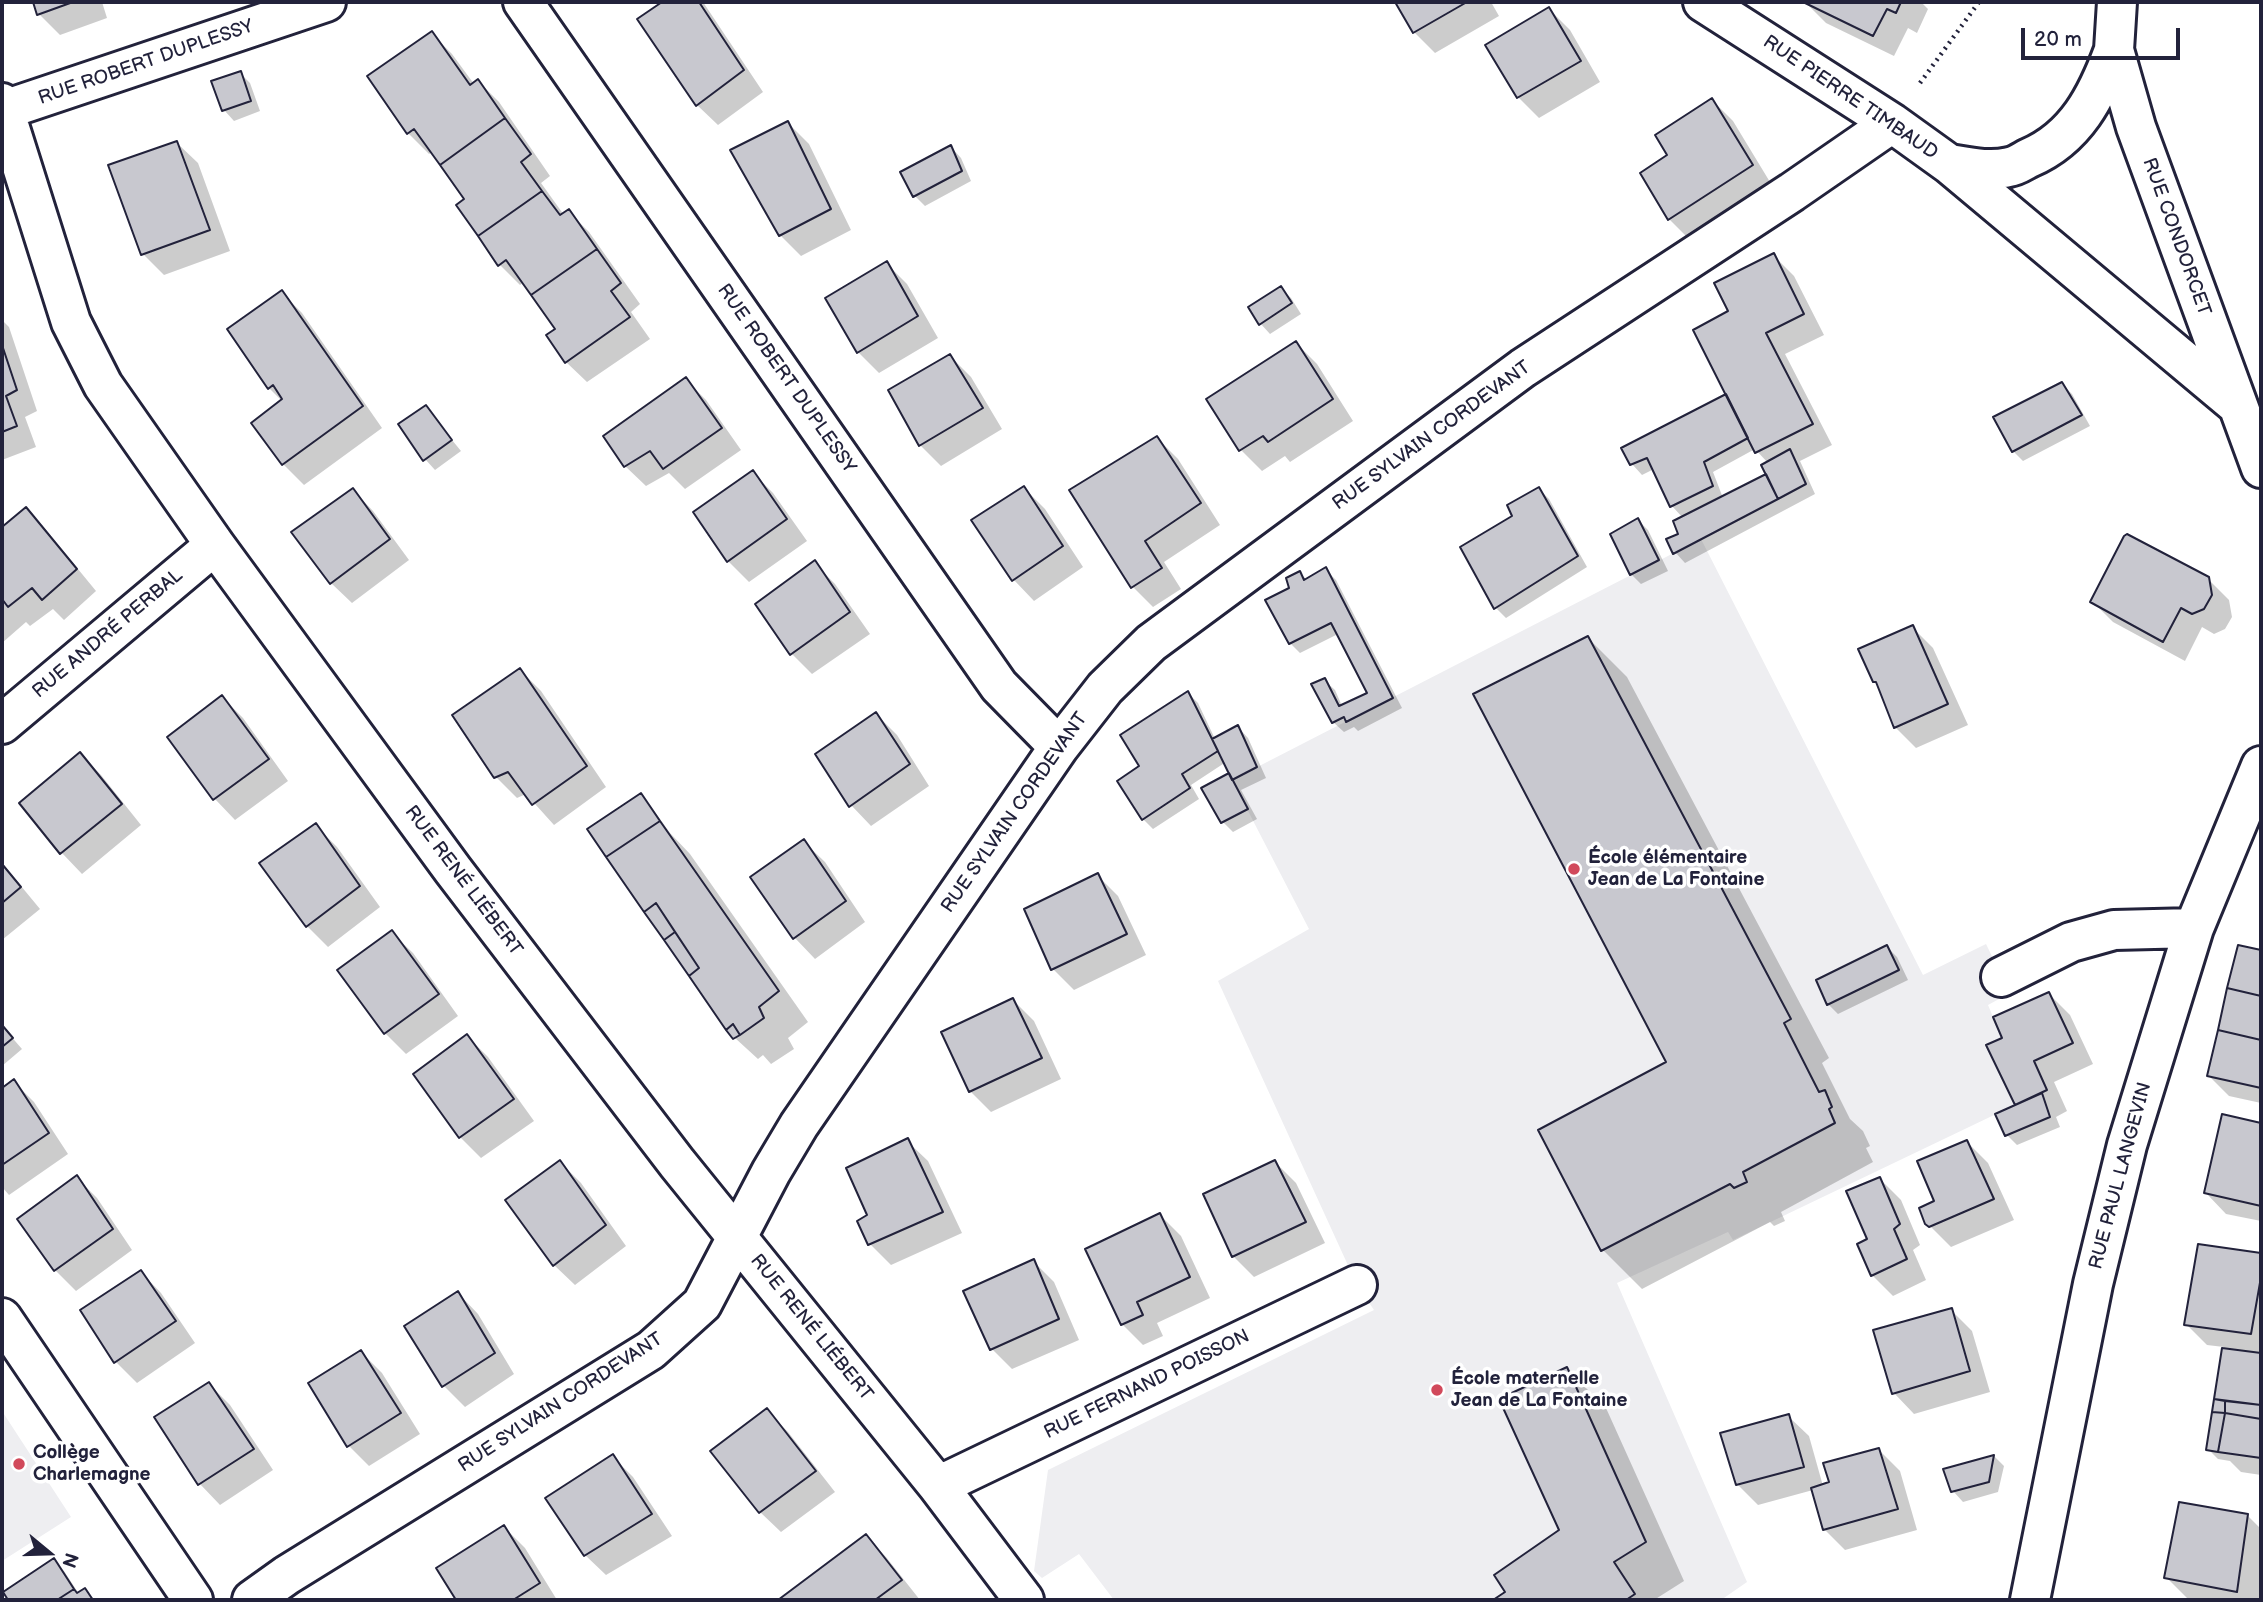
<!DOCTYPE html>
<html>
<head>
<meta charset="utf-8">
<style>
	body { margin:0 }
	#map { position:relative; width:2263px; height:1602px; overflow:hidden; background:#fff; font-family:"Balsamiq Sans",sans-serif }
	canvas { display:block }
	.frame { position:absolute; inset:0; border:4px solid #22223b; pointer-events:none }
	.north { position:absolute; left:14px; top:1518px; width:70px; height:70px; -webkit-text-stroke:5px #fff; paint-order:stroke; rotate:109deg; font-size:19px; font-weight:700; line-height:28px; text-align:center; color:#22223b }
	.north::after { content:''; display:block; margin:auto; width:24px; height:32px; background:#22223b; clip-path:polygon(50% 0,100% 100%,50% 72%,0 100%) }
	.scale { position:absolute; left:2021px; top:28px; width:159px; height:32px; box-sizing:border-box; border:4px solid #22223b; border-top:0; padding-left:9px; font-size:21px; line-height:24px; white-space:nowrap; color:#22223b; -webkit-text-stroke:5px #fff; paint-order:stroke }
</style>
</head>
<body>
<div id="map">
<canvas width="2263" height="1602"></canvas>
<div class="frame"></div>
<div class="north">N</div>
<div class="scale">20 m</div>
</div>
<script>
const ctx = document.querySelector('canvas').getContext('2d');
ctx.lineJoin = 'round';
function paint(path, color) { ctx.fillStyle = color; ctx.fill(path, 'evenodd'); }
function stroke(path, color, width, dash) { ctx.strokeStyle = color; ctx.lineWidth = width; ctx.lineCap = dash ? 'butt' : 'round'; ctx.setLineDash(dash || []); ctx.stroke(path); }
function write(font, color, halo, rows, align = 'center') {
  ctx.font = font + ' "Balsamiq Sans",sans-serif'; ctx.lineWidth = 7; ctx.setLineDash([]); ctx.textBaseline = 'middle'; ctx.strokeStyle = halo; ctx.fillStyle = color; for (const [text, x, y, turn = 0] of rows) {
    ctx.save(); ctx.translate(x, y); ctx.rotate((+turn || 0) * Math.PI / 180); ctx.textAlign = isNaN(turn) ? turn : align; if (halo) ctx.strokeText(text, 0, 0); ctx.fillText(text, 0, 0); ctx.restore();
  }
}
paint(new Path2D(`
	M1701,539L1923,975L1986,944L2010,993L1988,1005L2002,1038L1986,1045L2015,1105L1733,1240L1728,1232L1617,1283L1747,1582L1721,1600H1114L1079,1554L1042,1578L1034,1571L1048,1470L1374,1310L1357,1285L1218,981L1309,929L1232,780Z
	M2,1411L71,1517L2,1561Z`), '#eeeef1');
paint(new Path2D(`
	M35,2H102L107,18L60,35L39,14Z
	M666,2H703L763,92L718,125L697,105L640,19Z
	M1397,2H1491L1499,16L1435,53L1414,32Z
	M1805,2H1921L1928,9L1917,33L1908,28L1894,56L1826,23Z
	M1549,9L1570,30L1600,82L1539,118L1518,97Z
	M432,34L452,54L474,84L478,81L499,102L550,176L541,183L564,215L569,212L589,232L640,304L631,312L650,339L587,382L566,362L557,330L524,282L520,285L499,264L467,200L432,152L429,154L408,133Z
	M240,73L250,83L260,111L234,121L224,110Z
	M1712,100L1733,121L1773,187L1690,240L1669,219L1670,155Z
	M788,123L809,144L851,230L801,256L780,235Z
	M177,143L198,163L230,251L164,275L143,254L110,167Z
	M951,147L961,158L971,181L925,206L915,196L902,172Z
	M1773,255L1794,276L1824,335L1785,354L1832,445L1800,461L1815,494L1685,563L1675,552L1683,518L1672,506L1654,469L1642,475L1632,464L1728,395L1730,311ZM1755,449L1768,463V475L1723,498L1713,472Z
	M886,263L907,284L938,338L879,373L858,352Z
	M1281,288L1291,298L1301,314L1270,334L1260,323Z
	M281,292L302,313L382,428L304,485L283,464L282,401L269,388Z
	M2,320L9,327L37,411L25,417L36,447L2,460Z
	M1296,343L1317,364L1353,421L1290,462L1285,456L1262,471L1241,450L1208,400Z
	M950,356L971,377L1002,429L941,466L920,445Z
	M686,380L706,400L741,450L685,489L669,473L646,486L625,466Z
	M2062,384L2072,394L2090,426L2023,461L2013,451Z
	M425,407L461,451L435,470L425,459Z
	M1157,438L1178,459L1220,525L1164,562L1181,589L1153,607L1133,587Z
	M752,472L773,493L807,541L749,582L728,561Z
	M1024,488L1045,509L1083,567L1034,601L1014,580Z
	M1539,489L1549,499L1587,567L1506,618L1496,608L1463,547L1514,517Z
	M353,490L373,511L409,560L352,603L331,583Z
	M26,509L46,530L96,591L64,620L53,609L30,626L26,622L2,643V529Z
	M1638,520L1648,530L1668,571L1641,584L1631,574Z
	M814,563L835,584L870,634L812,674L791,653Z
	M1326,570L1336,580L1402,708L1358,731L1354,727L1344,732L1333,722L1324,680L1335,690L1342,706L1369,693L1338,634L1300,653L1290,643L1291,588L1300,573L1307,580Z
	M2208,579L2229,600L2232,617L2225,629L2214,634L2202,627L2185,661L2113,622L2092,601Z
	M1912,627L1933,648L1968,725L1916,748L1895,727L1880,687L1875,681Z
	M1588,638L1627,677L1829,1058L1822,1063L1850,1119L1863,1131L1870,1146L1866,1148L1873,1162L1781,1212L1785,1221L1774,1226L1770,1222L1642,1289L1603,1250L1669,1063Z
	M520,670L541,691L606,787L554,825L526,794L517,798L496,777Z
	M1188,693L1198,703L1215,739L1238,727L1248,738L1266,778L1241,790L1257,819L1233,832L1223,822L1204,789L1231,774L1226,762L1191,785L1199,799L1153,829L1143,819L1141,766Z
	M222,697L243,718L288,781L235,820L215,799L170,738Z
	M876,714L897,735L929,786L871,826L851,805Z
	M80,754L101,775L141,825L82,874L62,853L21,803Z
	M640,795L650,805L670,833L690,854L808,1022L788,1038L794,1049L771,1064L763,1055L758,1059L735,1038L645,911Z
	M316,826L337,847L380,907L328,947L307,926Z
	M804,842L825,862L865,922L815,959L795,938Z
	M2,863L40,909L2,940Z
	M1097,875L1118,896L1146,955L1074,990L1053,969Z
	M392,933L413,953L458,1016L406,1054L385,1033Z
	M1887,947L1897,957L1908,980L1838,1014L1828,1004Z
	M2239,947L2261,952V1103L2229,1096L2208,1075Z
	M2049,994L2070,1015L2093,1064L2054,1082L2067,1111L2056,1117L2060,1127L2017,1145L2007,1135L2017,1106L1988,1046L2004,1039Z
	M1013,1000L1034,1021L1061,1079L991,1112L970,1091Z
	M2,1026L22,1049L2,1066Z
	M467,1036L488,1057L534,1121L481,1158L460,1137Z
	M14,1082L34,1102L68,1154L9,1195L2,1187V1090Z
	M2224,1116L2261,1125V1221L2226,1214L2206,1193Z
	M907,1141L928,1161L962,1233L891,1265L870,1244Z
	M1967,1142L1988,1163L2014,1220L1951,1247L1927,1223Z
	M560,1162L581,1183L626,1246L575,1285L554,1265Z
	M1275,1162L1296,1183L1325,1243L1254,1277L1233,1256Z
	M76,1177L97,1198L132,1250L76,1291L55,1270Z
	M1880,1179L1901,1200L1920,1245L1913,1250L1926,1280L1893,1296L1872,1275L1869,1240Z
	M1160,1215L1181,1236L1210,1298L1157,1323L1163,1336L1143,1345L1122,1324Z
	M2260,1254L2261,1255V1475L2241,1472L2230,1461L2218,1459L2208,1449L2224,1347L2207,1345L2186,1324Z
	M1033,1261L1054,1282L1079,1340L1012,1369L992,1349Z
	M141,1272L161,1293L195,1343L137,1383L116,1362Z
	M458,1293L478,1314L514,1374L465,1407L444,1386L406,1326Z
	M1951,1310L1972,1331L1990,1392L1914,1414L1894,1393Z
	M361,1352L382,1373L420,1434L369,1466L348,1445Z
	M1567,1369L1606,1408L1684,1581L1654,1600H1496L1508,1592L1562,1531Z
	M209,1384L230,1405L273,1470L220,1505L200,1484L156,1418Z
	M767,1411L788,1432L835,1492L781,1532L760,1512Z
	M1788,1416L1809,1436L1823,1486L1879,1450L1900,1471L1917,1530L1845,1550L1824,1529L1813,1490L1758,1505L1737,1484Z
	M1994,1456L2004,1466L1998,1492L1963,1502L1953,1491L1946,1470Z
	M613,1457L633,1477L672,1536L606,1575L585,1555Z
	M2248,1516L2261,1529V1584L2259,1600H2198L2187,1598L2166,1577Z
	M504,1527L525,1548L557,1600H458L438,1568Z
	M865,1536L886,1557L920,1600H781Z
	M53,1561L64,1571L79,1594L85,1590L95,1600H10L5,1592Z`), '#0003');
const building = new Path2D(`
	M33,2H73L37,15Z
	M662,2H699L744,70L696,106L637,19Z
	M1395,2H1467L1413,33Z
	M1803,2H1901L1896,13L1887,9L1873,36Z
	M1549,7L1581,61L1517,98L1485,45Z
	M432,31L470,85L478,79L505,118L440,165L414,129L407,134L367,76Z
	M241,71L251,101L222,111L211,81Z
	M1712,98L1753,165L1668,220L1640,173L1667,155L1655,135Z
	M505,118L531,154L521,162L542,191L478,236L456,205L464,199L440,165Z
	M788,121L831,209L779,236L730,150Z
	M177,141L210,230L141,255L108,165Z
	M951,145L962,171L913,197L900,172Z
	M542,191L560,215L569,209L597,249L531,295L506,260L498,266L478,236Z
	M597,249L621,283L611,291L630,317L565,363L546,335L555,329L531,295Z
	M1774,253L1804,314L1766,333L1813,424L1755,453L1693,330L1728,311L1714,283Z
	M887,261L918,316L857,353L825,298Z
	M1281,286L1292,303L1259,325L1248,307Z
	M282,290L363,406L282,465L251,423L282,399L273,385L268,389L227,329Z
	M1296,341L1333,399L1268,442L1263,436L1239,451L1206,399Z
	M2,348H3L17,390L6,396L17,426L2,432Z
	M950,354L983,408L919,446L888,390Z
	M686,377L722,428L663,469L650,451L624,467L603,436Z
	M2062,382L2082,415L2012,452L1993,417Z
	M1726,394L1748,438L1704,462L1713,486L1670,507L1647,458L1630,465L1621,448Z
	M426,405L452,440L423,461L398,424Z
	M1157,436L1201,503L1145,541L1162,568L1131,588L1069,490Z
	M1790,449L1806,484L1778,499L1761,465Z
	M753,470L787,519L727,562L693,512Z
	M1766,474L1778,499L1673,554L1666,539L1678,534L1673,521Z
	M1024,486L1063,546L1012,581L971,520Z
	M1539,487L1578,556L1494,609L1460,547L1512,516L1507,505Z
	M353,488L390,539L330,584L291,532Z
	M26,507L77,569L42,600L32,588L8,607L2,599V527Z
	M1638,518L1659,560L1630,575L1610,534Z
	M2127,534L2209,577L2212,595L2204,609L2192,614L2181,608L2163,642L2090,602L2124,536Z
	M815,560L850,612L790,655L755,604Z
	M1326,567L1393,698L1346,722L1344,717L1332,723L1311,684L1325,678L1339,706L1367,693L1331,623L1289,644L1265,600L1289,588L1286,578L1300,571L1304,580Z
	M1913,625L1948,704L1894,728L1876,682H1873L1858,649Z
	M1588,636L1791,1019L1784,1023L1819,1092L1825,1090L1832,1107L1829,1109L1835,1123L1743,1172L1747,1182L1734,1188L1730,1184L1601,1251L1538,1130L1666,1062L1473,694Z
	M520,668L587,766L532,805L508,772L494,778L452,715Z
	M1188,691L1218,751L1182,774L1190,788L1142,820L1117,781L1139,766L1120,735Z
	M222,695L269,759L213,800L167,737Z
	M876,712L910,764L849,807L815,754Z
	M1238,725L1257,767L1232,780L1212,739Z
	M80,752L122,804L60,854L19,803Z
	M1229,773L1248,809L1221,823L1201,788Z
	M641,793L660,821L606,857L587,829Z
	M660,821L779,991L759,1007L764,1018L740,1035L733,1024L726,1030L689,976L699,968L656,903L644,912L606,857Z
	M316,823L360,886L306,927L259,863Z
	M804,839L846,901L793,939L750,877Z
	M2,864L21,887L2,903Z
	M1098,873L1127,934L1051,970L1024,909Z
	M656,903L675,932L664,940L644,912Z
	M392,930L439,994L384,1034L337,970Z
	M675,932L699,968L689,976L664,940Z
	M1887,945L1899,970L1827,1005L1816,980Z
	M2238,945L2261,950V996L2227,988Z
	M2227,988L2261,996V1040L2218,1030Z
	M2049,992L2073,1043L2034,1061L2047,1090L2015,1105L1986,1045L2002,1038L1993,1017Z
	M1013,998L1042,1058L969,1092L941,1032Z
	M733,1024L740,1035L733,1039L726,1030Z
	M2,1025L13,1038L2,1047Z
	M2218,1030L2261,1040V1088L2207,1076Z
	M467,1034L514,1099L459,1138L413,1074Z
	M14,1079L49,1133L2,1165V1088Z
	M2042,1093L2050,1117L2005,1136L1995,1114Z
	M2222,1114L2261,1123V1206L2204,1193Z
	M908,1138L943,1212L868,1245L857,1221L867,1215L846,1168Z
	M1967,1140L1994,1199L1929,1227L1925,1224L1919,1208L1934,1201L1917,1161Z
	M560,1160L606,1225L553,1266L505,1200Z
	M1275,1160L1306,1222L1232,1257L1203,1194Z
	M77,1175L113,1229L54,1271L17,1219Z
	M1880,1177L1900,1224L1894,1229L1907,1259L1871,1276L1857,1244L1867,1239L1846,1191Z
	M1160,1213L1190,1277L1137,1302L1143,1315L1121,1325L1085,1249Z
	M2198,1244L2261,1253V1277L2251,1334L2184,1325Z
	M1034,1259L1059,1319L990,1350L963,1291Z
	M141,1270L176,1321L114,1363L80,1310Z
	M458,1291L495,1353L442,1387L404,1326Z
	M1952,1308L1970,1371L1892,1394L1873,1330Z
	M2222,1348L2261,1353V1405L2214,1399Z
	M361,1350L401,1413L347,1447L308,1383Z
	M1567,1367L1646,1542L1614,1562L1635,1594L1626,1600H1493L1505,1592L1494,1575L1559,1530L1499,1399Z
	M209,1382L254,1449L198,1485L154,1417Z
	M2214,1399L2225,1401V1413L2212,1412Z
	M2225,1401L2261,1405V1419L2225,1413Z
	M767,1408L816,1471L759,1513L710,1451Z
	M2212,1412L2225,1413L2218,1452L2206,1450Z
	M2225,1413L2261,1419V1458L2218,1452Z
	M1789,1414L1804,1467L1736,1485L1720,1433Z
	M1879,1448L1898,1509L1823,1530L1811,1488L1829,1482L1823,1463Z
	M613,1454L652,1514L584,1556L545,1498Z
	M1994,1455L1989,1482L1951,1492L1943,1469Z
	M2179,1502L2248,1514L2237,1592L2164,1578Z
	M504,1525L540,1583L513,1600H456L436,1568Z
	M866,1534L902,1580L875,1600H778Z
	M54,1558L74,1589L57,1600H8L3,1592Z
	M85,1588L93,1600H57L74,1589L77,1593Z`);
paint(building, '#c8c8cf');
stroke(building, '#22223b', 2);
const minor = new Path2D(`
	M523,2L999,686L1059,747
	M1703,2L1892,123L1949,164L2237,405
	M2117,2L2114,50L2136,127L2261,468
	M2,103L71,322L103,385L215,545L453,870L677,1163L938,1486L1024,1600
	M4,110L326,2
	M1949,164C1968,167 1990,172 2009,167C2016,166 2023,161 2029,158C2076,138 2097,96 2114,50
	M2,724L215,545
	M2001,977L2071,942L2114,930L2194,928
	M2,1318L193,1600
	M938,1486L1357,1285
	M252,1600L287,1575L651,1350L702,1304L771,1172L799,1125L1059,747L1105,688L1151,643L1523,368L1792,192L1892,123
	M2030,1600L2093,1284L2127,1145L2194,928L2261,766`);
stroke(minor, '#22223b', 44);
stroke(new Path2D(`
	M1920,83L1979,2`), '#22223b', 4.5, [2, 5]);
stroke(minor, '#fff', 38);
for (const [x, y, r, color] of [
	[1574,869,7,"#d1495b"],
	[1437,1390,7,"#d1495b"],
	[19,1464,7,"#d1495b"]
]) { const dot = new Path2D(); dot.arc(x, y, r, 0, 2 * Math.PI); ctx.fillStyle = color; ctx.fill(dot); stroke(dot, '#fff', 2.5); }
write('19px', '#22223b', '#fff', [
	["RUE ROBERT DUPLESSY",146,63,-19],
	["RUE PIERRE TIMBAUD",1850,98,34],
	["RUE CONDORCET",2176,237,70],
	["RUE ROBERT DUPLESSY",786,379,55],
	["RUE SYLVAIN CORDEVANT",1432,436,-36],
	["RUE ANDRÉ PERBAL",108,634,-40],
	["RUE SYLVAIN CORDEVANT",1015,813,-55],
	["RUE RENÉ LIÉBERT",463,881,53],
	["RUE PAUL LANGEVIN",2121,1176,-75],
	["RUE RENÉ LIÉBERT",811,1328,51],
	["RUE FERNAND POISSON",1147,1385,-26],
	["RUE SYLVAIN CORDEVANT",561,1403,-33]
]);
write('bold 19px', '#22223b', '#fff', [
	["École élémentaire",1588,858],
	["Jean de La Fontaine",1588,880],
	["École maternelle",1451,1379],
	["Jean de La Fontaine",1451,1401],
	["Collège",33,1453],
	["Charlemagne",33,1475]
], 'left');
</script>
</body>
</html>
